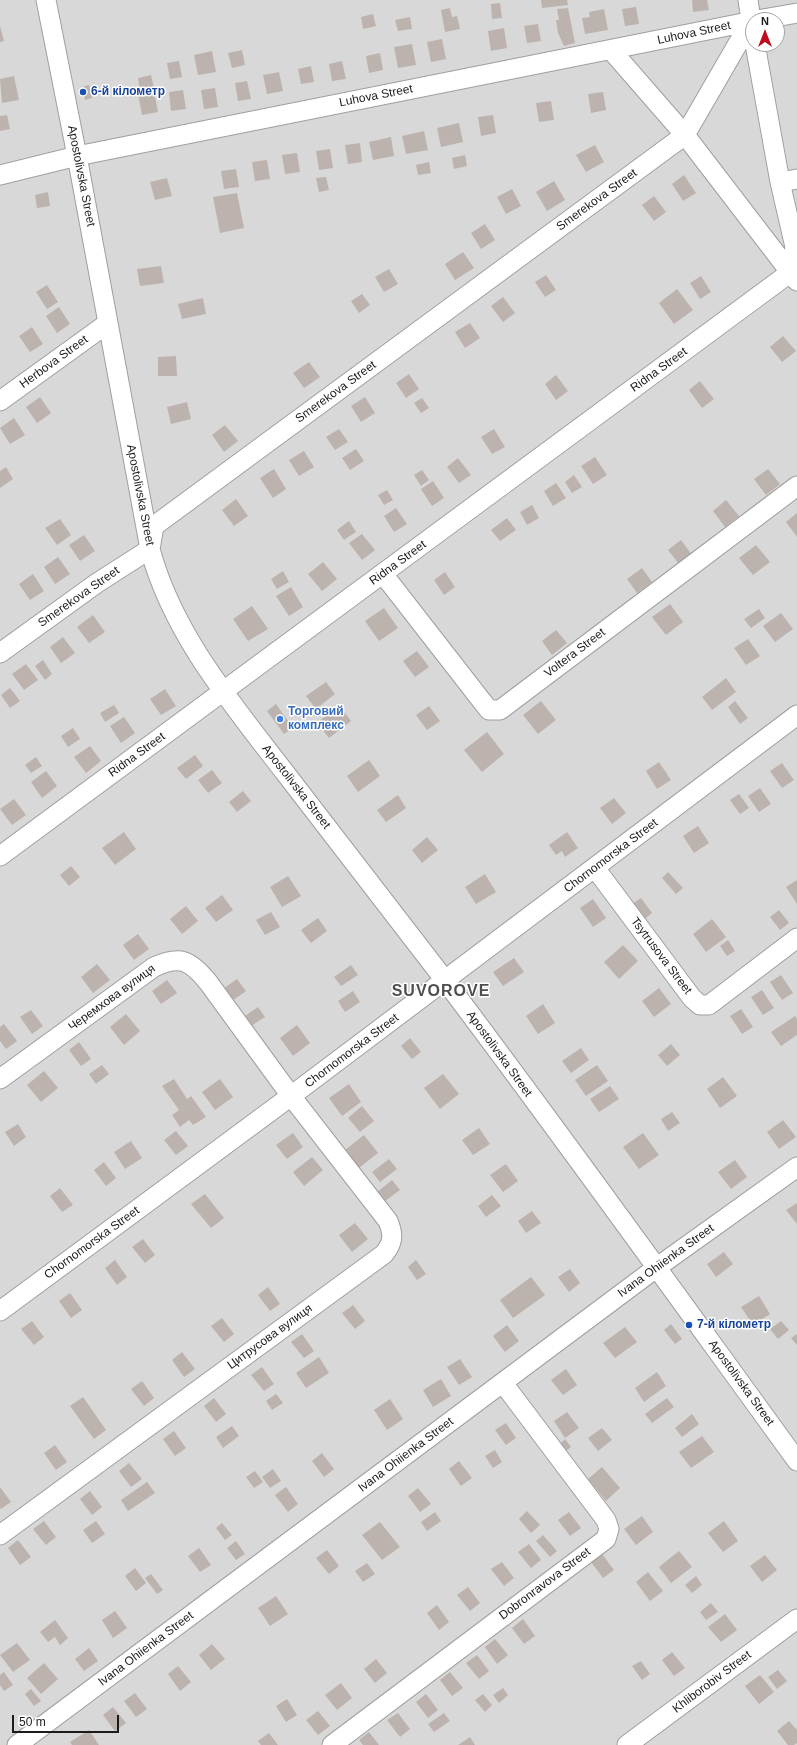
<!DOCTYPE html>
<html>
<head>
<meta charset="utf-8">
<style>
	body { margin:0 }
	#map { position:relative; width:797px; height:1745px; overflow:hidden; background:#ece8e1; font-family:Arial,sans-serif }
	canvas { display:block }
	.north { position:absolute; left:745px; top:12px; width:40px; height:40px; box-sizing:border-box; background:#fff; border:1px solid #a4a4a4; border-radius:50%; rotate:0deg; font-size:11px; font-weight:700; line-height:16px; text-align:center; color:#1b1b1b }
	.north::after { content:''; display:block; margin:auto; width:14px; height:18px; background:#bd0a1c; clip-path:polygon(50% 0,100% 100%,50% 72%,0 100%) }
	.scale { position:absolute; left:12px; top:1715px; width:107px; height:18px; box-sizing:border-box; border:2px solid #1b1b1b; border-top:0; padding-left:5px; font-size:12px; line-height:14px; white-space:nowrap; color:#1b1b1b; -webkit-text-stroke:3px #fff; paint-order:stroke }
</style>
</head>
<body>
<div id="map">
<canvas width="797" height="1745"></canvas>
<div class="north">N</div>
<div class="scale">50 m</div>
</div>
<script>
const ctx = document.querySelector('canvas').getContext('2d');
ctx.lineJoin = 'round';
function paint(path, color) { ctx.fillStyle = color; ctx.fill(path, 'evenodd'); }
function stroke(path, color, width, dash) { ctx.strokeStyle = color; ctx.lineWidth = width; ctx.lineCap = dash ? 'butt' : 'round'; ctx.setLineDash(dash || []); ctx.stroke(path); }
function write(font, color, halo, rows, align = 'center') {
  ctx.font = font + ' Arial,sans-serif'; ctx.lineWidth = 3; ctx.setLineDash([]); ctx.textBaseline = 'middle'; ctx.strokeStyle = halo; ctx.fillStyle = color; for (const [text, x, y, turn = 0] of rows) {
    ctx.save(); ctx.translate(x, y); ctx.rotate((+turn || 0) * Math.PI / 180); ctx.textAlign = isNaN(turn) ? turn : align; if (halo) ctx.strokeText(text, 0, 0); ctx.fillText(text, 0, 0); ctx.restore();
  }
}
paint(new Path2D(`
	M0,0H797V1745H0ZM753,20H777V44H753Z`), '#d9d8d8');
paint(new Path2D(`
	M541,0H567L568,5L542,8Z
	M692,0H707L709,10L693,12Z
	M500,3L502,18L492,19L491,4Z
	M636,7L639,24L625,26L622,9Z
	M450,8L452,17L457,16L460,29L445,32L441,10Z
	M568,8L575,43L564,46L558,33L556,20H559L557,9Z
	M604,9L608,30L585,34L582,18L590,17L589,12Z
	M373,14L376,26L363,29L361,17Z
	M410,17L412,29L398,31L395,20Z
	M538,24L541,41L527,43L524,26Z
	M0,26L4,41L0,42Z
	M504,28L507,48L491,51L488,31Z
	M442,39L446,59L431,62L427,42Z
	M412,44L416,65L398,68L394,47Z
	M242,50L245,65L232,68L228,53Z
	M212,51L216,72L198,75L194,55Z
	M380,53L383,70L369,73L366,56Z
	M179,61L182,77L170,79L167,63Z
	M342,61L346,79L332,81L329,64Z
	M311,66L314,82L301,84L298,69Z
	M279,72L283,91L267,94L263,75Z
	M151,75L154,88L140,91L138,78Z
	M14,76L19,100L2,103L0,79Z
	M247,81L251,99L238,101L235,83Z
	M89,85L92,98L85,100L82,87Z
	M215,88L218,107L204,109L201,90Z
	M183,90L186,109L171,111L169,92Z
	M154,91L158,112L142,115L138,94Z
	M603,92L606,110L591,113L588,94Z
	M551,101L554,120L539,122L536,103Z
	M7,115L10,129L0,131V116Z
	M493,115L496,133L481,136L478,117Z
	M459,123L463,142L441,147L437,128Z
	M424,131L428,150L406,154L402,136Z
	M391,137L394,156L373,160L369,142Z
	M360,143L362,162L348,164L345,145Z
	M595,145L604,162L586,172L576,155Z
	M330,149L333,168L319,170L316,151Z
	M297,153L300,172L285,174L282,155Z
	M465,155L467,166L454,169L452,158Z
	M267,160L270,179L255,181L252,162Z
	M429,162L431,173L418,175L416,165Z
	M236,169L239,187L224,189L221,171Z
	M684,175L696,193L683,201L672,184Z
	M326,177L329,190L319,192L316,178Z
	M167,178L172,196L155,200L150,182Z
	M554,181L565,200L547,211L536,192Z
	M512,189L521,206L506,214L497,197Z
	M48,192L50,206L37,208L35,195Z
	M237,193L244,228L220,233L213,197Z
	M654,196L666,212L654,221L642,205Z
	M485,224L495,240L481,249L471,233Z
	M463,252L474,268L455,280L445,264Z
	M161,266L164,283L140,286L137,269Z
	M389,269L398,284L384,292L375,277Z
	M546,275L556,290L545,297L535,282Z
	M701,276L711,292L700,299L690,283Z
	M47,285L58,302L47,309L36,292Z
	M677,289L693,310L674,324L659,303Z
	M362,294L370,305L359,313L351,301Z
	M503,297L515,313L503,322L491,306Z
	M203,298L206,314L182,319L178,304Z
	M59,307L70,324L57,333L46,316Z
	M470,323L480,338L465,348L455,332Z
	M32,327L43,344L30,352L19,336Z
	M783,336L796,351L782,362L770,347Z
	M176,356L177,376H158V357Z
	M309,362L320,377L304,388L293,373Z
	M409,374L419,389L406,398L396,383Z
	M556,375L568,391L556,400L545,384Z
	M700,381L714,399L702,408L689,390Z
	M40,397L51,413L37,423L26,407Z
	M365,397L375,413L361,422L351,406Z
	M422,398L429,408L421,413L414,403Z
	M187,402L191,419L171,424L167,407Z
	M14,418L25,435L10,444L0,428Z
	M225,425L238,441L224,452L212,435Z
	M339,429L348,442L335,450L326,437Z
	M494,429L505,447L492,454L481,437Z
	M356,449L364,461L350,470L342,458Z
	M304,451L314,467L299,476L289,460Z
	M595,457L607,475L593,484L581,466Z
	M458,458L471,475L459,483L447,467Z
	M6,467L13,479L0,488V471Z
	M274,469L286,489L273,498L260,478Z
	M768,469L780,484L766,495L754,479Z
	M422,470L429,480L421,486L414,475Z
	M574,475L582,487L572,493L565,482Z
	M433,481L444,498L432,506L421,489Z
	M556,483L566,498L553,506L544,491Z
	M387,490L393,500L384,505L378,495Z
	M236,499L248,516L234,526L222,510Z
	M726,500L739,516L725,527L713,511Z
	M532,505L539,518L527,525L520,512Z
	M396,508L407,524L394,532L384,516Z
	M797,513V537L786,522Z
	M507,518L516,530L500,541L491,530Z
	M60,519L71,535L57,545L45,528Z
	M349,521L356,532L344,540L337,530Z
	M362,534L375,550L362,560L349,543Z
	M84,535L95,551L80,561L69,545Z
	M681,540L692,555L679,564L668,550Z
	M756,545L770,562L753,575L739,558Z
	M58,557L70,574L55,584L44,567Z
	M323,562L337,579L322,591L308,574Z
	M642,568L652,582L637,593L627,579Z
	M283,571L289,582L277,589L271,579Z
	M445,572L455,587L444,595L434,580Z
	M33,574L44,591L30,600L19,584Z
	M291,587L303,607L289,616L276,596Z
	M670,604L683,622L666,635L652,617Z
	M252,606L268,629L248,641L233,619Z
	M384,608L398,628L379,641L365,621Z
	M759,609L765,618L751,628L744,619Z
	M781,613L793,629L775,642L763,626Z
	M93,615L105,632L89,643L77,627Z
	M556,630L567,643L552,655L542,641Z
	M63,637L75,653L61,663L50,647Z
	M748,639L760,656L746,665L734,648Z
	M417,651L429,667L415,677L403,661Z
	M43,660L52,674L45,680L35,666Z
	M26,664L38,680L24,690L12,674Z
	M726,678L736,692L712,710L702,697Z
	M326,682L335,694L316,709L306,696Z
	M10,688L20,701L10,708L1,695Z
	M165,689L176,706L161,715L150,699Z
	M541,701L556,720L538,734L523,715Z
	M735,701L748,718L740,724L728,707Z
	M276,704L293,728L284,734L267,711Z
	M114,705L119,713L105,722L100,713Z
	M339,705L351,721L329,738L317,723Z
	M429,706L440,721L427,730L416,715Z
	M124,717L135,733L121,743L110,726Z
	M73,728L80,739L68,747L61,736Z
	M487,732L504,754L482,772L464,750Z
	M90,746L101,761L86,773L74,757Z
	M195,755L203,766L186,779L177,768Z
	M36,757L42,766L31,773L25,765Z
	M369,760L380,776L358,792L347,776Z
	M659,762L671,780L657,789L646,771Z
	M782,763L794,780L782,788L770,771Z
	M212,770L222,783L208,793L198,780Z
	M46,771L57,786L42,798L31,782Z
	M760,788L771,804L759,812L748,796Z
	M243,791L251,801L237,812L229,802Z
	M739,794L749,808L740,814L730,800Z
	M398,795L406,808L386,822L377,810Z
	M614,798L626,813L612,824L600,808Z
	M14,799L26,815L12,825L0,809Z
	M698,826L709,843L694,853L683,836Z
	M124,832L136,849L115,865L102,848Z
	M567,832L578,848L565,857L562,851L556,855L549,845Z
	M427,837L438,850L422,863L412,850Z
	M71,866L80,877L69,886L60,875Z
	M668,872L683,888L676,894L662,878Z
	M485,874L496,892L476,904L465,887Z
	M288,876L301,896L282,907L270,887Z
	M797,880V904L786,887Z
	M222,895L233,910L216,922L205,908Z
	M641,898L652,913L641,922L629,906Z
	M593,899L606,918L593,927L580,908Z
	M186,906L198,921L182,934L170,919Z
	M779,910L789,923L780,930L770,917Z
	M271,912L280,927L265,935L256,920Z
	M318,918L327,931L311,943L301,930Z
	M712,919L726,937L706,952L693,934Z
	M138,934L149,949L134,960L123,945Z
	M728,940L735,951L727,956L720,946Z
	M623,945L638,961L619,979L604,962Z
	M514,958L524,972L503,986L493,972Z
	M97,964L110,980L93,993L81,977Z
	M351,965L358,975L341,986L334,977Z
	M781,975L793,993L782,1000L770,982Z
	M237,979L246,991L232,1001L223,989Z
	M167,980L177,993L161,1004L152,991Z
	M659,988L671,1004L654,1017L642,1001Z
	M762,990L774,1008L763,1015L751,997Z
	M353,991L360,1002L345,1012L338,1001Z
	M543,1004L555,1023L538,1034L526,1016Z
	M258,1007L265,1017L251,1026L245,1016Z
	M741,1009L753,1027L742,1034L730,1016Z
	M31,1010L43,1026L32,1034L20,1017Z
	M126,1014L140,1031L124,1045L110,1027Z
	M795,1016L797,1019V1035L781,1046L771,1032Z
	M4,1024L17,1041L6,1049L0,1041V1027Z
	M297,1025L310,1043L293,1056L280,1038Z
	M410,1038L421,1052L412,1059L401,1046Z
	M79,1042L91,1059L81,1066L69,1050Z
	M671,1044L680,1055L667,1066L658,1055Z
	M581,1048L589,1060L571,1073L562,1061Z
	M102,1065L109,1074L96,1084L89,1074Z
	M597,1065L608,1081L586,1096L575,1080Z
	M44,1071L58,1088L41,1102L27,1085Z
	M443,1074L459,1094L440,1109L424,1088Z
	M723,1077L737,1096L720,1108L707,1089Z
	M174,1079L187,1099L191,1096L206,1117L193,1125L189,1120L180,1127L172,1115L179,1110L162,1086Z
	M220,1079L233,1097L215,1110L202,1092Z
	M349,1084L361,1102L342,1116L329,1098Z
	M610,1086L619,1099L599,1112L590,1099Z
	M362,1106L374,1121L360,1132L348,1118Z
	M672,1112L680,1123L668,1131L661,1119Z
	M783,1120L796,1137L779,1149L767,1132Z
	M18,1124L26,1137L14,1146L5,1132Z
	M479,1128L490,1144L473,1155L462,1140Z
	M176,1131L188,1146L176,1155L164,1140Z
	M293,1133L303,1147L287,1159L276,1145Z
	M643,1133L659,1155L639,1169L623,1147Z
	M364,1135L378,1153L359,1168L345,1150Z
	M131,1141L142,1158L125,1169L114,1152Z
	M312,1157L323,1170L304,1186L293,1172Z
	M389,1159L397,1169L380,1182L372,1172Z
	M735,1160L747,1177L731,1189L718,1172Z
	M104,1162L116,1178L106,1186L94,1170Z
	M506,1164L518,1181L503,1192L490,1175Z
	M392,1180L400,1190L384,1202L376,1193Z
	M60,1188L73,1205L62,1212L50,1196Z
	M205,1194L224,1218L211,1228L191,1204Z
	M492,1195L501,1206L486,1217L478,1206Z
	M797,1203V1224L786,1210Z
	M532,1211L541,1223L526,1233L518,1221Z
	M355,1223L368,1239L352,1252L339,1235Z
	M143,1239L155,1255L145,1263L132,1247Z
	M724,1252L733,1264L716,1277L707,1264Z
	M115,1260L127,1277L117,1285L105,1268Z
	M416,1260L426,1274L417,1280L408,1267Z
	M570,1269L580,1283L569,1292L558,1277Z
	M531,1277L545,1295L513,1318L500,1300Z
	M268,1287L280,1304L270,1311L258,1295Z
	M70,1293L82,1310L71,1318L59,1301Z
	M759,1296L770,1314L753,1325L741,1307Z
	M353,1305L365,1321L355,1329L342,1313Z
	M222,1318L234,1334L224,1342L211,1326Z
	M32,1321L44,1337L34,1345L21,1329Z
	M781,1321L789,1330L778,1339L770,1329Z
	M671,1324L682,1339L675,1344L664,1330Z
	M507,1325L519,1341L505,1352L493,1336Z
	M625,1327L637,1342L615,1358L603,1343Z
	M302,1334L314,1351L304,1358L291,1342Z
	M797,1334V1345L791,1338Z
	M182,1352L195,1369L184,1377L172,1360Z
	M319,1357L329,1373L306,1388L296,1373Z
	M460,1359L472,1377L459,1385L447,1367Z
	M262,1367L274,1384L264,1391L251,1375Z
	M566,1369L577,1385L563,1395L551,1380Z
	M657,1372L666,1386L644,1402L635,1388Z
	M441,1379L451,1396L433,1407L423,1390Z
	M142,1381L154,1398L144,1406L131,1389Z
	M276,1394L283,1403L272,1410L266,1401Z
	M83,1397L106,1430L94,1439L70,1406Z
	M214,1398L226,1414L216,1422L204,1406Z
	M667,1398L674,1407L652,1423L645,1414Z
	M390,1399L403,1419L387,1430L374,1410Z
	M567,1412L579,1428L565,1438L554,1421Z
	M692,1414L699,1424L682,1437L675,1428Z
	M506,1423L516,1438L506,1445L495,1430Z
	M232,1426L239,1436L223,1448L216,1437Z
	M602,1428L612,1440L598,1451L588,1438Z
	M174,1431L186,1448L175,1456L163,1439Z
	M702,1436L714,1452L691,1468L679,1452Z
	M565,1439L571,1447L561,1455L555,1448Z
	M55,1445L67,1462L56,1470L44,1453Z
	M495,1450L502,1462L493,1468L485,1456Z
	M322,1453L334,1469L324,1477L312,1461Z
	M459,1461L472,1478L461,1486L449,1469Z
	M129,1463L142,1479L131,1487L119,1471Z
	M602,1467L620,1488L606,1501L588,1479Z
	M273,1469L281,1481L270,1488L262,1477Z
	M255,1471L263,1482L254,1488L246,1477Z
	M147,1482L155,1493L128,1511L121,1500Z
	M0,1487L11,1502L1,1509L0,1508Z
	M286,1487L298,1504L288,1512L275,1495Z
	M418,1488L431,1504L420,1512L408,1496Z
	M90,1491L102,1507L92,1515L80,1499Z
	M527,1511L540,1525L531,1533L519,1519Z
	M435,1512L441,1521L427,1531L421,1522Z
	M569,1512L581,1528L570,1536L558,1520Z
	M642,1516L653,1532L636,1545L624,1529Z
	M44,1521L56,1537L46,1545L33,1529Z
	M96,1521L105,1534L92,1543L83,1530Z
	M724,1521L738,1541L723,1552L708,1533Z
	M380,1522L400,1547L382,1560L362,1535Z
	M222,1523L232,1535L225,1540L216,1528Z
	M543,1535L557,1551L550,1557L536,1541Z
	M18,1540L31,1557L20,1565L8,1548Z
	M236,1541L245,1554L236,1560L227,1548Z
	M529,1544L541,1560L531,1568L518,1552Z
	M199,1548L211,1565L200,1572L188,1556Z
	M327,1550L339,1566L329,1574L316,1558Z
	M679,1551L692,1567L671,1583L659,1567Z
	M602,1554L614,1570L603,1578L591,1562Z
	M765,1555L777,1570L762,1582L750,1566Z
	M502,1562L514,1578L504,1586L491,1569Z
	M367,1563L375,1574L363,1582L355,1571Z
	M135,1568L146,1583L136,1591L125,1576Z
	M648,1572L663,1591L650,1601L636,1582Z
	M151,1574L163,1590L157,1594L145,1578Z
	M696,1576L702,1585L692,1593L685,1585Z
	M468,1587L480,1603L470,1611L457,1595Z
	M276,1596L288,1614L270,1626L258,1608Z
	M711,1603L718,1612L706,1620L700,1612Z
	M437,1605L449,1622L439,1630L427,1613Z
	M115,1611L127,1628L113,1638L102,1620Z
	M725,1614L737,1630L721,1642L708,1627Z
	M523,1619L535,1636L524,1644L512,1628Z
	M55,1620L68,1638L60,1645L55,1637L48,1642L40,1632Z
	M495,1639L508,1655L497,1664L485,1647Z
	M17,1643L30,1660L13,1672L0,1655Z
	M212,1644L225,1659L211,1670L199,1655Z
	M89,1648L98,1661L84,1671L75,1659Z
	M672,1652L685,1668L674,1676L662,1660Z
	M477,1655L489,1671L479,1679L466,1663Z
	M376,1659L387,1673L375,1683L364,1669Z
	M641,1661L650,1674L642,1680L632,1666Z
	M44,1663L58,1679L41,1694L27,1678Z
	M178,1666L191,1682L180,1691L168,1674Z
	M778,1670L787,1681L777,1689L768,1677Z
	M4,1672L13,1685L4,1691L0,1685V1675Z
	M450,1672L463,1688L452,1696L440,1680Z
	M760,1675L774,1692L759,1704L745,1686Z
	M341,1683L352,1698L337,1710L325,1695Z
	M503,1688L508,1695L499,1703L493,1695Z
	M31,1689L41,1701L34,1706L25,1694Z
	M135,1693L147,1709L136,1717L124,1701Z
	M426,1694L438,1710L428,1718L416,1702Z
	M483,1694L492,1705L485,1712L475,1700Z
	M287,1699L297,1715L286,1722L276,1706Z
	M113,1707L126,1723L115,1731L103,1715Z
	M318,1711L330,1726L318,1735L306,1720Z
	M398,1713L410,1729L400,1737L387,1720Z
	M444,1713L450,1721L434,1732L428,1724Z
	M789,1721L797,1730V1743L794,1745H788L777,1731Z
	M89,1730L99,1745H72L70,1742Z
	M369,1732L379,1745H363L359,1740Z
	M269,1733L278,1745H261L258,1741Z
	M470,1737L475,1745H458Z`), '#bdb3ae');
const minor = new Path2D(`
	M46,0L77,156L150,549C173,635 233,705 286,774C339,843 392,911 444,979C564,1138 680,1300 797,1461
	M748,0L753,33
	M757,20L797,13
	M755,44L780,182L795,247L791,272
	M611,50L685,135L797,281
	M0,175L77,156L753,21
	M780,182L797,179
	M0,401L108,323
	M383,574L481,700L489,710H500L797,486
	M0,653L97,583L150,549L154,526L685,135L751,21
	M0,856L791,272H797
	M595,868L692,998L700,1005H709L797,938
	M0,1079L154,967C180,955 190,960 208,982L291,1096L388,1221C394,1235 393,1243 384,1254L0,1535
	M0,1311L291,1096L797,715
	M17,1745L656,1268L797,1167
	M332,1745L606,1539L609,1529L606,1520L503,1383
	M627,1745L797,1619`);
stroke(minor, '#9f9f9f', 21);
stroke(minor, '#fff', 19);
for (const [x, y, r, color] of [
	[83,92,4,"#1a4fb4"],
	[280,719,4,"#3f7fe0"],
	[689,1325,4,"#1a4fb4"]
]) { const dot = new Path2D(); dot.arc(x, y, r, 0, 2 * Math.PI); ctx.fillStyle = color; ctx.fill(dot); stroke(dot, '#fff', 1.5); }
write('12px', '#1b1b1b', '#fff', [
	["Luhova Street",694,33,-12],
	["Luhova Street",376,96,-11],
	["Apostolivska Street",81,176,79],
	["Smerekova Street",597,200,-36],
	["Herbova Street",54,362,-36],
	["Ridna Street",659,370,-36],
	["Smerekova Street",336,392,-36],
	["Apostolivska Street",140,495,79],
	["Ridna Street",398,563,-36],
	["Smerekova Street",79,597,-35],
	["Voltera Street",575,653,-37],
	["Ridna Street",137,755,-36],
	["Apostolivska Street",296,787,52],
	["Chornomorska Street",611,856,-37],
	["Tsytrusova Street",661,956,53],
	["Черемхова вулиця",112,998,-36],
	["Chornomorska Street",352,1051,-37],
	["Apostolivska Street",499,1054,54],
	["Chornomorska Street",92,1243,-36],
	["Ivana Ohiienka Street",666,1261,-36],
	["Цитрусова вулиця",270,1337,-36],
	["Apostolivska Street",741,1383,54],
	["Ivana Ohiienka Street",406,1455,-37],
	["Dobronravova Street",545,1584,-37],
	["Ivana Ohiienka Street",146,1649,-37],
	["Khliborobiv Street",712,1682,-37]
]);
write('bold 12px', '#164399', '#fff', [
	["6-й кілометр",91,92],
	["7-й кілометр",697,1325]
], 'left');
write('bold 12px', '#366cbe', '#fff', [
	["Торговий",288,712],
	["комплекс",288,726]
], 'left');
ctx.letterSpacing = '1px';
write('bold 16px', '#4e4e4e', '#fff', [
	["SUVOROVE",441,992]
]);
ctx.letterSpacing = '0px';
</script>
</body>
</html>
